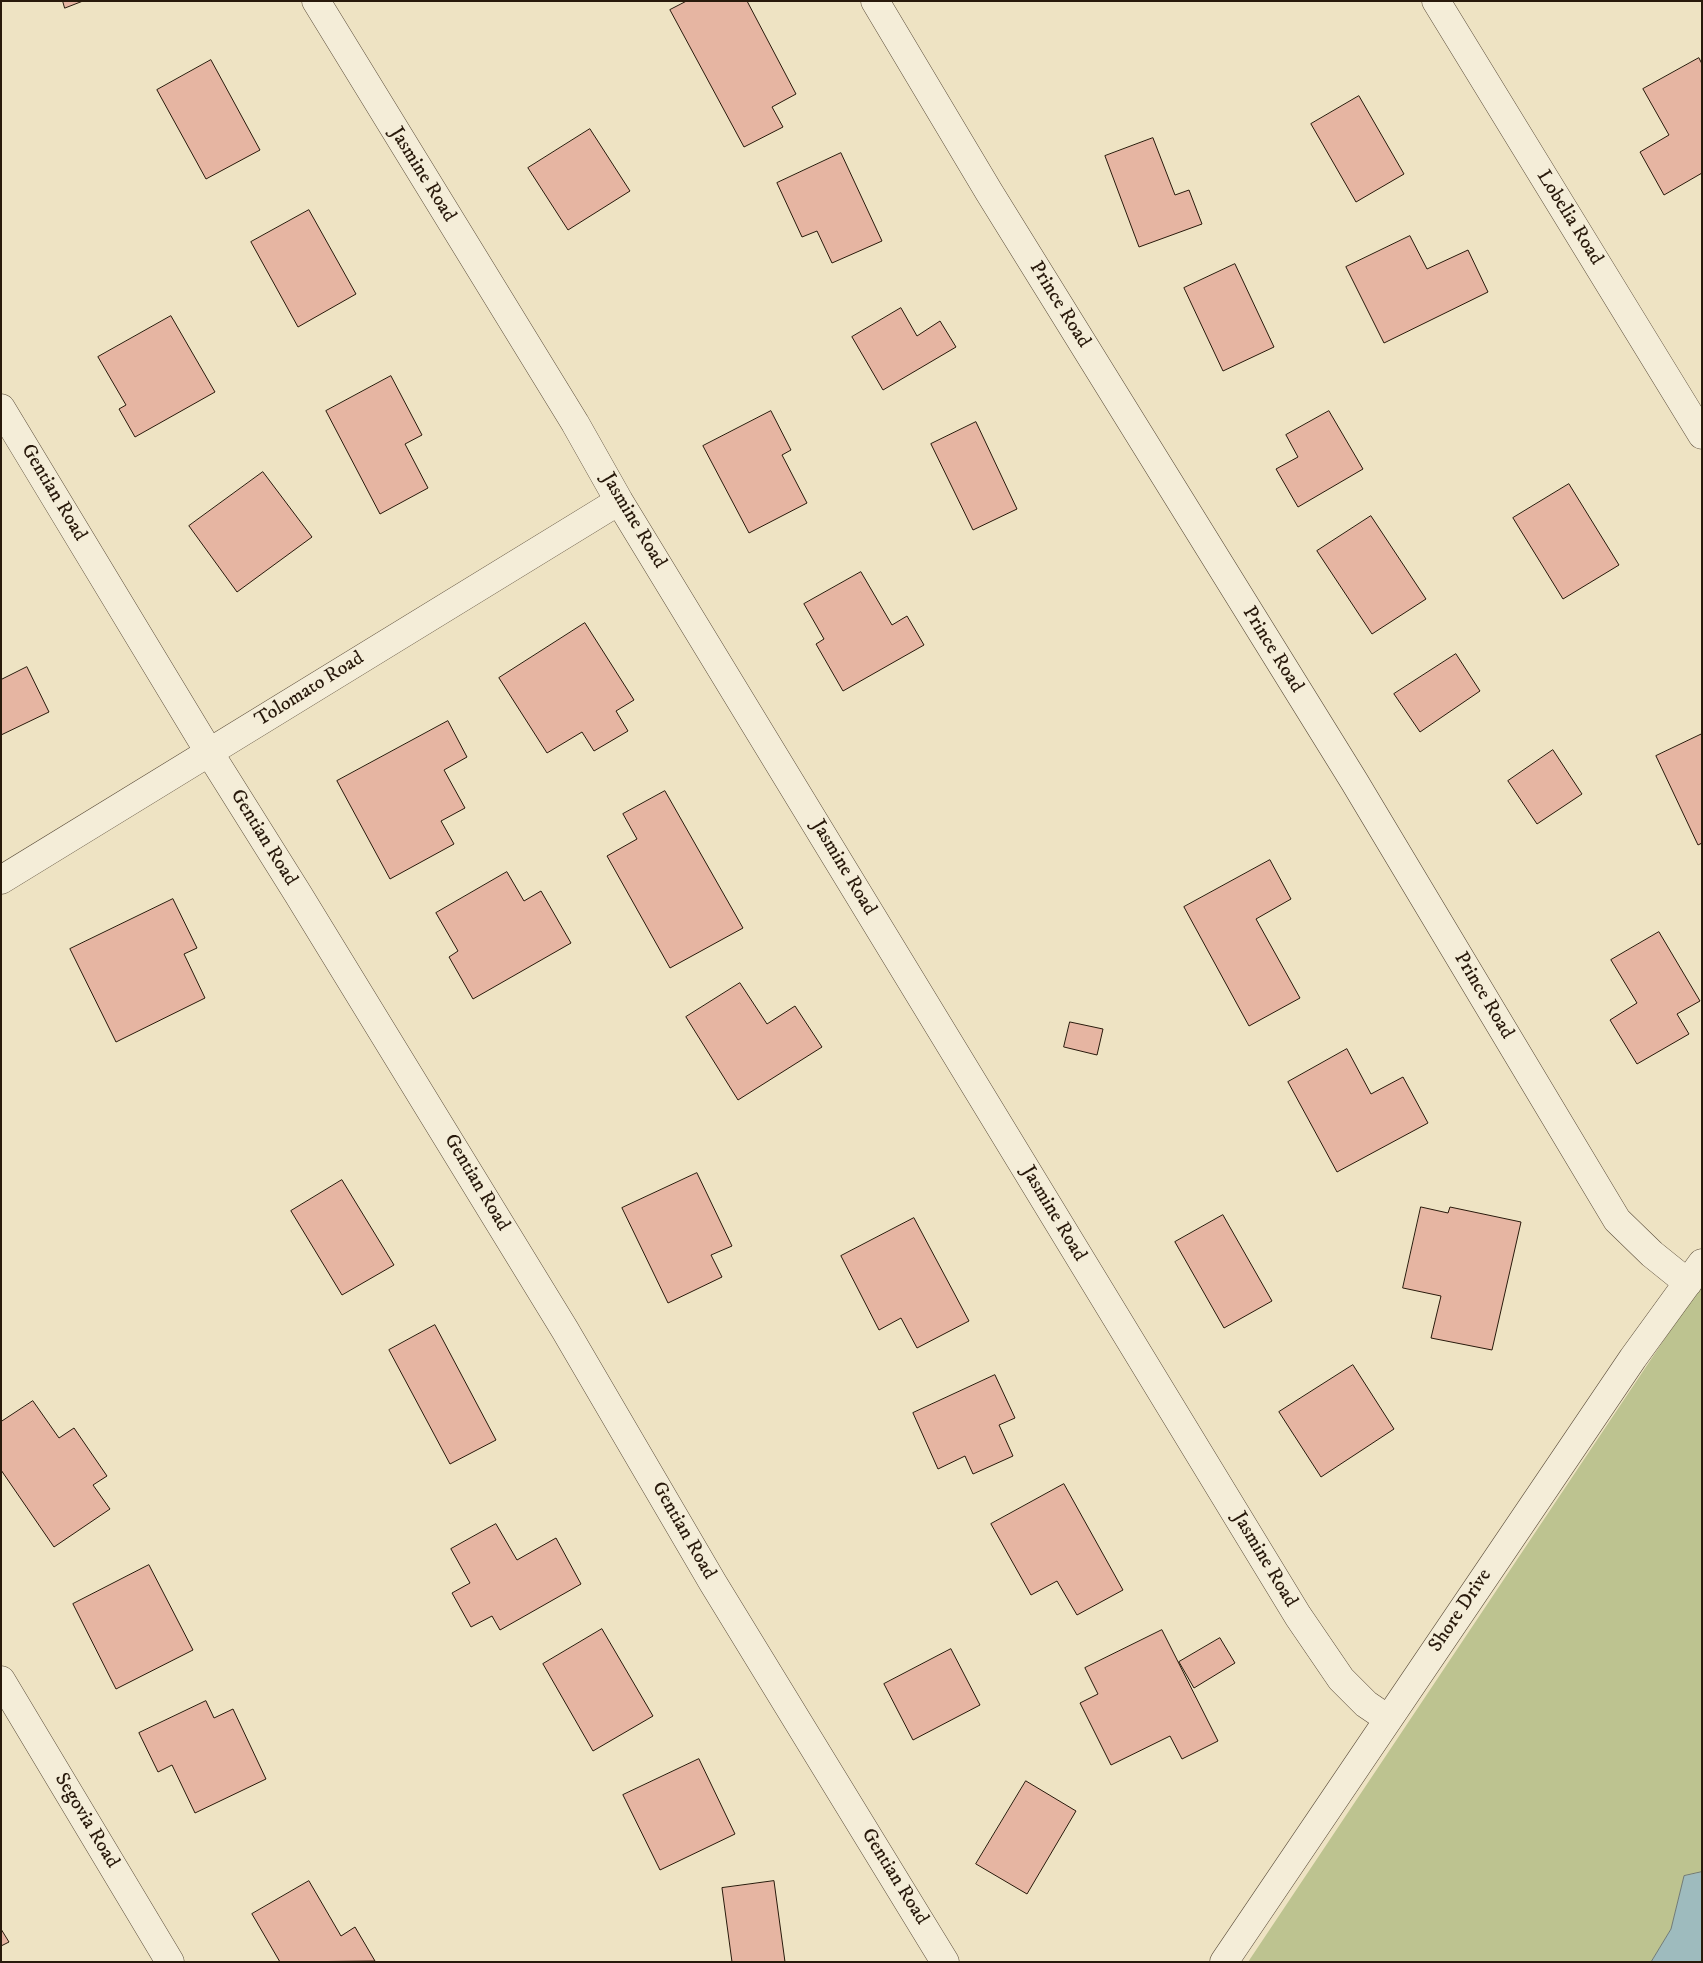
<!DOCTYPE html>
<html>
<head>
<meta charset="utf-8">
<style>
	body { margin:0 }
	#map { position:relative; width:1703px; height:1963px; overflow:hidden; background:#eee3c3; font-family:"IM FELL DW Pica",serif }
	canvas { display:block }
	.frame { position:absolute; inset:0; border:2px solid #28190b; pointer-events:none }
</style>
</head>
<body>
<div id="map">
<canvas width="1703" height="1963"></canvas>
<div class="frame"></div>
</div>
<script>
const ctx = document.querySelector('canvas').getContext('2d');
ctx.lineJoin = 'round';
function paint(path, color) { ctx.fillStyle = color; ctx.fill(path, 'evenodd'); }
function stroke(path, color, width, dash) { ctx.strokeStyle = color; ctx.lineWidth = width; ctx.lineCap = dash ? 'butt' : 'round'; ctx.setLineDash(dash || []); ctx.stroke(path); }
function write(font, color, halo, rows, align = 'center') {
  ctx.font = font + ' "IM FELL DW Pica",serif'; ctx.lineWidth = 4; ctx.setLineDash([]); ctx.textBaseline = 'middle'; ctx.strokeStyle = halo; ctx.fillStyle = color; for (const [text, x, y, turn = 0] of rows) {
    ctx.save(); ctx.translate(x, y); ctx.rotate((+turn || 0) * Math.PI / 180); ctx.textAlign = isNaN(turn) ? turn : align; if (halo) ctx.strokeText(text, 0, 0); ctx.fillText(text, 0, 0); ctx.restore();
  }
}
paint(new Path2D(`
	M1702,1283V1872L1684,1876L1671,1929L1651,1962H1248Z`), '#bdc390');
const water = new Path2D(`
	M1702,1872V1962H1651L1671,1929L1684,1876Z`);
paint(water, '#9ebbbe');
stroke(water, '#6f7a76', 1);
const building = new Path2D(`
	M63,1H83L65,8Z
	M687,1H747L796,94L772,107L783,127L744,147L670,10Z
	M1699,58L1702,64V173L1664,195L1640,152L1669,135L1643,89Z
	M211,60L260,150L206,179L157,90Z
	M1359,96L1404,174L1356,202L1311,124Z
	M590,129L630,191L568,230L528,168Z
	M1153,138L1175,195L1189,190L1202,224L1139,247L1105,156Z
	M841,153L882,241L832,263L817,231L802,237L777,183Z
	M309,210L356,294L298,327L251,242Z
	M1410,236L1427,269L1468,250L1488,292L1384,343L1346,267Z
	M1235,264L1274,347L1223,371L1184,288Z
	M901,308L917,336L940,321L956,347L883,390L852,337Z
	M171,316L215,392L135,437L119,409L126,405L98,357Z
	M391,376L422,435L405,444L428,488L380,514L326,411Z
	M771,411L791,450L782,455L807,503L749,533L703,446Z
	M1329,411L1363,469L1298,507L1276,469L1298,457L1286,435Z
	M976,422L1017,509L973,530L931,444Z
	M263,472L312,537L237,592L189,526Z
	M1569,484L1619,565L1563,599L1513,518Z
	M1371,516L1426,599L1372,634L1317,551Z
	M861,572L892,625L907,616L924,645L843,691L816,644L824,639L804,604Z
	M585,623L634,700L616,711L628,731L594,751L582,732L547,753L499,678Z
	M1456,654L1480,691L1420,732L1394,694Z
	M27,667L49,712L1,735V680Z
	M448,721L467,757L444,770L465,808L441,821L454,844L390,879L337,781Z
	M1702,734V843L1698,845L1656,756Z
	M1553,750L1582,794L1537,824L1508,781Z
	M665,791L743,928L670,968L607,856L637,839L623,814Z
	M1270,860L1291,899L1256,919L1300,998L1249,1026L1184,907Z
	M507,872L524,901L541,891L571,943L473,999L449,957L458,951L436,913Z
	M173,899L197,948L184,954L205,998L116,1042L70,949Z
	M1659,932L1700,1001L1677,1014L1689,1034L1637,1064L1610,1020L1637,1003L1611,960Z
	M740,983L767,1024L795,1006L822,1047L738,1100L686,1017Z
	M1070,1022L1103,1029L1097,1055L1064,1047Z
	M1347,1049L1371,1094L1403,1077L1428,1123L1337,1172L1288,1082Z
	M697,1173L732,1246L711,1255L722,1277L668,1303L622,1208Z
	M342,1180L394,1265L342,1295L291,1211Z
	M1421,1207L1448,1213L1450,1207L1521,1222L1492,1350L1431,1338L1441,1296L1403,1288Z
	M1223,1215L1272,1301L1224,1328L1175,1242Z
	M914,1218L969,1321L917,1348L901,1318L879,1330L841,1256Z
	M435,1325L496,1440L450,1464L389,1350Z
	M1353,1365L1394,1429L1321,1477L1279,1412Z
	M995,1375L1015,1418L999,1425L1013,1456L973,1474L965,1456L938,1469L913,1413Z
	M33,1401L59,1438L74,1428L107,1476L93,1485L110,1509L54,1547L1,1470V1422Z
	M1064,1484L1123,1590L1077,1615L1057,1581L1031,1595L991,1524Z
	M496,1524L517,1560L556,1538L581,1584L500,1630L492,1616L471,1627L452,1593L470,1583L451,1549Z
	M149,1565L193,1650L116,1689L73,1604Z
	M602,1629L653,1716L593,1751L543,1664Z
	M1162,1630L1218,1741L1182,1759L1170,1736L1111,1765L1080,1703L1098,1694L1085,1668Z
	M1220,1638L1235,1663L1194,1688L1179,1662Z
	M951,1649L980,1705L913,1740L884,1684Z
	M206,1701L214,1718L233,1709L266,1779L195,1813L172,1765L158,1772L139,1733Z
	M699,1759L735,1834L660,1870L623,1795Z
	M1026,1781L1076,1811L1027,1894L976,1864Z
	M309,1881L341,1936L355,1927L375,1961L280,1962L252,1914Z
	M774,1881L785,1962H732L722,1888Z
	M1,1929L9,1942L1,1946Z`);
paint(building, '#e6b5a2');
stroke(building, '#28190b', 1);
const minor = new Path2D(`
	M316,1L575,423L619,501L1298,1616L1341,1679L1366,1704L1388,1719
	M875,1L989,192L1354,781L1617,1220L1652,1254L1688,1283
	M1436,1L1702,435
	M1,408L209,752L298,894L565,1330L713,1583L945,1962
	M1,880L619,501
	M1,1680L170,1962
	M1224,1962L1633,1358L1702,1263`);
stroke(minor, '#5a4c39', 29);
stroke(minor, '#f4edd8', 28);
write('20px', '#28190b', '#f4edd8', [
	["Jasmine Road",422,175,58],
	["Lobelia Road",1569,218,58],
	["Prince Road",1059,305,58],
	["Gentian Road",53,493,59],
	["Jasmine Road",633,521,59],
	["Prince Road",1272,650,58],
	["Tolomato Road",310,690,-32],
	["Gentian Road",263,838,58],
	["Jasmine Road",843,868,59],
	["Prince Road",1483,996,59],
	["Gentian Road",476,1183,59],
	["Jasmine Road",1053,1214,59],
	["Gentian Road",683,1531,60],
	["Jasmine Road",1264,1560,59],
	["Shore Drive",1461,1611,-56],
	["Segovia Road",86,1821,59],
	["Gentian Road",894,1877,58]
]);
</script>
</body>
</html>
